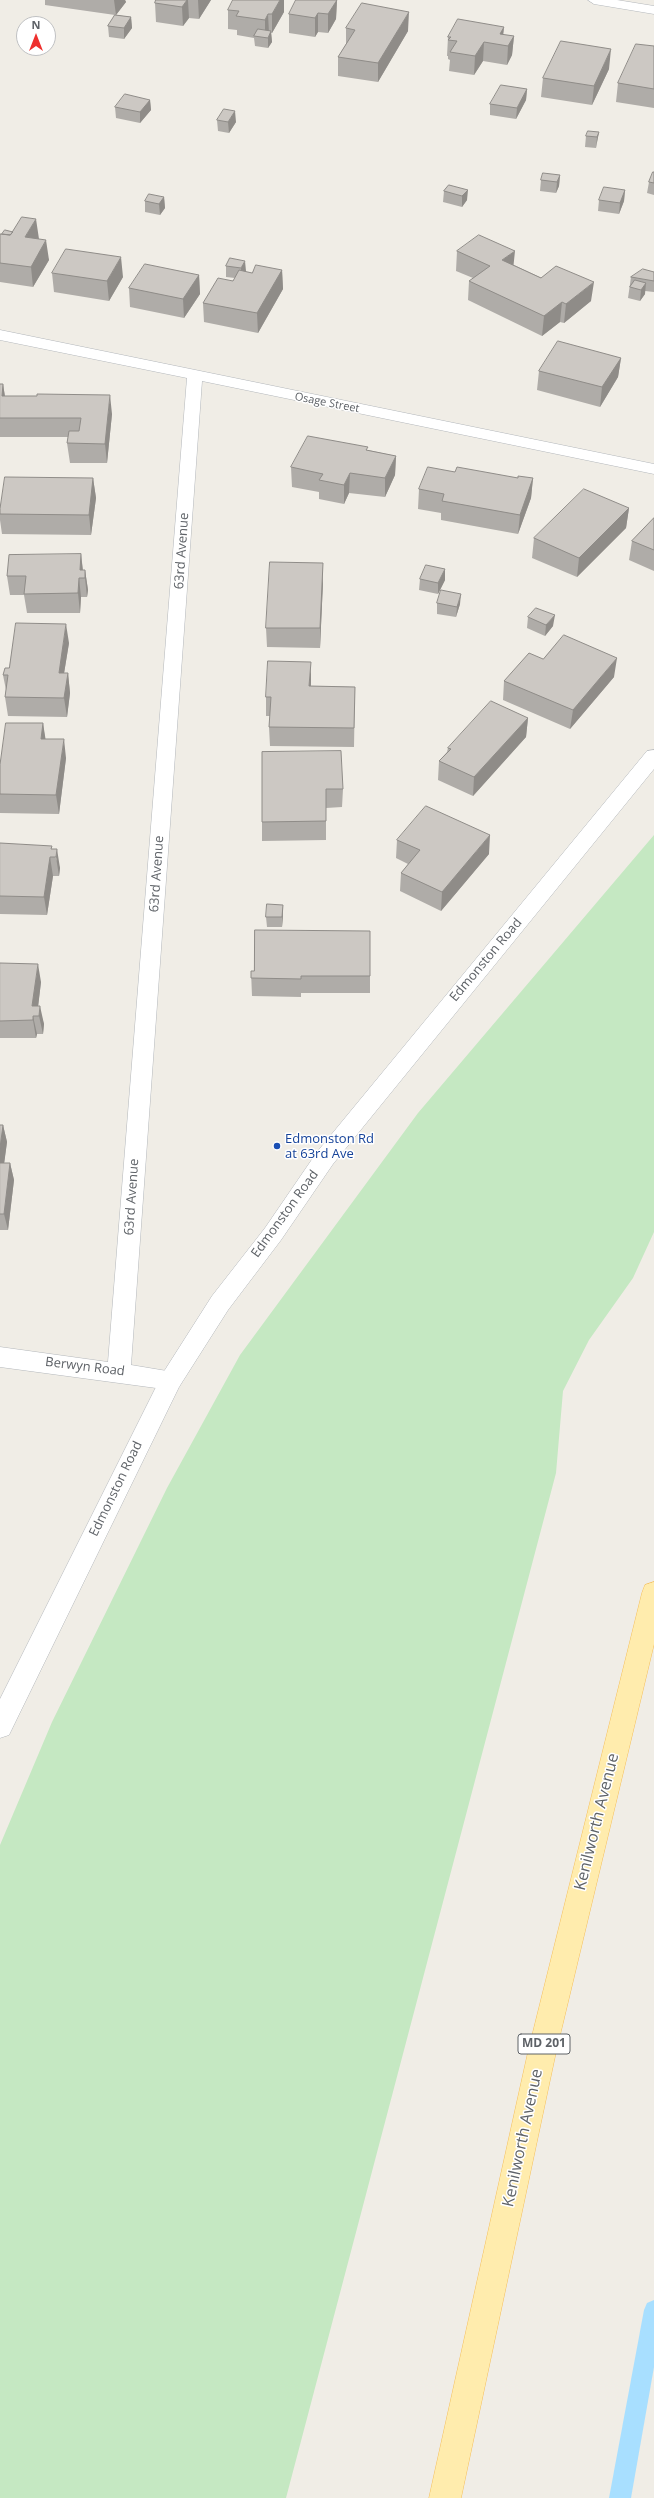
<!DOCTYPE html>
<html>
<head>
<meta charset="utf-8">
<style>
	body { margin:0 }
	#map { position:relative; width:654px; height:2498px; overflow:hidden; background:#f0ede6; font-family:"Open Sans",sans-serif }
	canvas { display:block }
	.north { position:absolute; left:16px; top:16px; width:40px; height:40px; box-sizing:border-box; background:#fff; border:1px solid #bfc0c2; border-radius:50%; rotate:0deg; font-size:11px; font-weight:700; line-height:16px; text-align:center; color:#5e6267 }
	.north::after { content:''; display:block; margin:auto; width:14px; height:18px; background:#ee302e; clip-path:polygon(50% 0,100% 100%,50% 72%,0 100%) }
</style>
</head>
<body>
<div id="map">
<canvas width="654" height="2498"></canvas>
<div class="north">N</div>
</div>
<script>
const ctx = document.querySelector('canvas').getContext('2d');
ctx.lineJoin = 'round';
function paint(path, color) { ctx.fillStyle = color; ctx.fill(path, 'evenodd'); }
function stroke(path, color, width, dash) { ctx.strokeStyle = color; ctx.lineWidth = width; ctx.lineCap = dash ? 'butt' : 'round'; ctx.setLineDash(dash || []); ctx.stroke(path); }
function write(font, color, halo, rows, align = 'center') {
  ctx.font = font + ' "Open Sans",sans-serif'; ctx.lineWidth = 3; ctx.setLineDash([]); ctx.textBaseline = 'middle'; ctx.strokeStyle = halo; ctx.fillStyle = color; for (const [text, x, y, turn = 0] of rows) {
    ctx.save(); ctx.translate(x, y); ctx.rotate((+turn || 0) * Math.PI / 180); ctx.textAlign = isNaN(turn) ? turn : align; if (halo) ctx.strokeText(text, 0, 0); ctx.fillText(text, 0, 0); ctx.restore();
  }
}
paint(new Path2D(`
	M654,835V1232L633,1278L589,1340L563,1391L556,1473L286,2498H0V1845L52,1722L167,1488L240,1355L418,1113Z`), '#c5e8c2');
paint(new Path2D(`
	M654,2300V2367L631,2498H609L644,2310L647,2303Z`), '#a8dfff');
const minor = new Path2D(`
	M588,0H617L654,6V14L594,4Z
	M0,330L654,464V474L202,381L131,1365L179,1373L182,1380L179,1387L171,1390L0,1367V1347L108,1362L187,378L0,340Z`);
const tertiary = new Path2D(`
	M654,750V769L333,1164L281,1240L228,1310L179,1387L9,1735L0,1738V1699L163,1373L212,1296L265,1228L317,1152L647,751Z`);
const primary = new Path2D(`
	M654,1582V1644L556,2052L461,2498H429L528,2052L642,1593L645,1585Z`);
stroke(minor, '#b3b7bb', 1);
stroke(tertiary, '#b3b7bb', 1);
stroke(primary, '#f5bf5a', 1);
paint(minor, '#fff');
paint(tertiary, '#fff');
paint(primary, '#ffecad');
paint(new Path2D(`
	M45,0H125L126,2L116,15L131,17L132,28L124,39L109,37L108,26L115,15L45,5Z
	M156,0H211L199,19L189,18L183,26L156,22L155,3Z
	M337,0L336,19L328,33L318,32L315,37L289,33V14Z
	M228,10L284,12L272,33H271L272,42L268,48L255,46L254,38L237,35V30L228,29Z
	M504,27L503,35L514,36L512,55L507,65L483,61L474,75L449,71L450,60L448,59V56H447L448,37Z
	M346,28L408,31L378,82L338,76V57L346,44Z
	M654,46V108L616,102L618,83Z
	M609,69L592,105L541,97L543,78Z
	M527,89L526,100L516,119L490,115V104Z
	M150,100L151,110L140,123L116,118L115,107Z
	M217,120L236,122L229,133L218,131Z
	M599,132L596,148L585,147L586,136Z
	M654,172V195L647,193L649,182Z
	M560,175L559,186L556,193L540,191L541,180Z
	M449,185L467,200L462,207L443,202L444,191Z
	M625,190L624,201L619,214L598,211L599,200Z
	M164,197L165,208L160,215L145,212V201Z
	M0,234L39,239L49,260L33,287L0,282Z
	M457,251L514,265L591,301L564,323L560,322L542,336L468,300L469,281L473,278L456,271Z
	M230,258L245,272L252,273L282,270L283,289L258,333L204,322L203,303L233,281L235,278L226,277V266Z
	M654,272V292L645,291V294L640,301L628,298L631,277Z
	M52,273L123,277L109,301L54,292Z
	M199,275L200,294L184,318L130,307L129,288Z
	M621,358L618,377L600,407L537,390L539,371Z
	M0,384H3L5,396L112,414L107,463H70L67,443L68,437H0Z
	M368,450L396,456L395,475L385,497L349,493L344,504L319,499V492L292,487L291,467Z
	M455,472L518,478H533L531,498L518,534L441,520V513L418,509L419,489Z
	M93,478L96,498L91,535L2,534L0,520V514Z
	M629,508L626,528L577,577L532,558L534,538Z
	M654,518V571L629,560L632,541Z
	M81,554L83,570H85L88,590L87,597H81L80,613H27L24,595H10L7,576Z
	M445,569V580L438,594L419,590L420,579Z
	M323,582L320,648L267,647L266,628Z
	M437,603L460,604L456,617L437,614Z
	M528,617L553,626L545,636L527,628Z
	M69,643L64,673H68L70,693L67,717L8,716L5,697L6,690L3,675L9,668Z
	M543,659L614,677L570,729L503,700L504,681Z
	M311,681V686L355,687L354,747L270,746L269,727L270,716H266V697Z
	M528,718L526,737L473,796L438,780L439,761L447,752L448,748Z
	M43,723L45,739L66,758L59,814L0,813V765Z
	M262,752L343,789L342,807L326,808V840L262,841Z
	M397,840L489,854L441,911L400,891L401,873L408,864L396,858Z
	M0,843L52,849L60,868L59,876H53L47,915L0,914Z
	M283,905V915L282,927H267L266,917Z
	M0,963L41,982L38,1006L44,1024L43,1034H37L36,1038H0Z
	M251,971L370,976V993H301V997L252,996Z
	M0,1125H3L7,1142L4,1163H10L14,1180L8,1230H0Z`), '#afaca8');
paint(new Path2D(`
	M114,0H125L126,2L116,15Z
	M187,0H188L189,18L183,26L182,7Z
	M198,0H211L199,19Z
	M280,0H284V12L272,33V14Z
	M337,0L336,19L328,33V14Z
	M409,12L408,31L378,82V63Z
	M318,13V32L315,37V18Z
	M268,14L269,33L265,37V20Z
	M131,17L132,28L124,39V28Z
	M504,27L502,45L500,34Z
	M271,31L272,42L268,48V38Z
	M514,36L512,55L507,65L508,46Z
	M484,42L483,61L474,75L475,56Z
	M611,49L609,69L592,105L594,86Z
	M527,89L526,100L516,119L517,108Z
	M150,100L151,110L140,123V112Z
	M235,111L236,122L229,133L228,122Z
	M599,132L597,142L596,148L597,137Z
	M560,175L559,186L556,193L557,182Z
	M468,190L467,200L462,207V196Z
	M625,190L624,201L619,214L620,203Z
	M164,197L165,208L160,215L159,204Z
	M36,219L39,239L28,257L25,237Z
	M46,240L49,260L33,287L31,267Z
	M515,251L513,270L502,260Z
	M121,257L123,277L109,301L107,281Z
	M245,261L246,271L241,279V268Z
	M282,270L283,289L258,333L257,313Z
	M199,275L200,294L184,318L183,299Z
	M594,282L591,301L564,323L566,304Z
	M646,283L645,294L640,301L641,290Z
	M562,302L560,322L542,336L544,316Z
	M621,358L618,377L600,407L602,387Z
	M3,384L6,404L2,396Z
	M110,395L112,414L107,463L105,444Z
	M396,456L395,475L385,497V478Z
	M350,473L349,493L344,504V485Z
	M93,478L96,498L91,535L89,515Z
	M533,478L531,498L518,534L520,515Z
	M629,508L626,528L577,577L579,558Z
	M81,554L83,573L80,570Z
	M323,563V582L320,648V628Z
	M445,569V580L438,594V583Z
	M85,570L88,590L87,597L85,578Z
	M79,578L81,597L80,613L78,593Z
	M461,594L460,604L456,617L457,607Z
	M555,615L553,626L545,636L546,625Z
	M66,624L69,643L61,692L59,673Z
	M617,658L614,677L570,729L573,710Z
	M311,662V681L310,705L309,686Z
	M68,673L70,693L67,717L64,698Z
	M528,718L526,737L473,796L474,777Z
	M43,723L46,742L41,739Z
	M64,739L66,758L59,814L56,795Z
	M490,835L489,854L441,911L442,892Z
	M57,849L60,868L59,876L56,857Z
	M50,857L53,876L47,915L44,897Z
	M283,905V915L282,927V917Z
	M38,964L41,982L37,1016L32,1006Z
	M40,1006L44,1024L43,1034L39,1016Z
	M33,1016L37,1034L36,1038L33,1020Z
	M3,1125L7,1142L2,1180L0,1170V1148Z
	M10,1163L14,1180L8,1230L4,1214Z`), '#8f8c88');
const building = new Path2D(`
	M156,0H187L182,7L155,3Z
	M233,0H280L272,14H268L265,20L236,16L239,11L228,10Z
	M296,0H337L328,14L318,13L315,18L289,14Z
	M362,3L409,12L378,63L338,57L355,30L346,28Z
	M115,15L131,17L124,28L108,26Z
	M458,19L504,27L500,34L514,36L508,46L484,42L475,56L450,52L457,41L448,40L451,37H448Z
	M258,29L271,31L268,38L254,36Z
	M561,41L611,49L594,86L543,78Z
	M636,44L654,46V89L618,83Z
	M501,85L527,89L517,108L490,104Z
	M125,94L150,100L140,112L115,107Z
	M224,109L235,111L228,122L217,120Z
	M588,131L599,132L597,137L586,136Z
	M653,172H654V183L649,182Z
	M543,173L560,175L557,182L541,180Z
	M449,185L468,190L462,196L444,191Z
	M604,187L625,190L620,203L599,200Z
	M149,194L164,197L159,204L145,201Z
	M22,217L36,219L25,237L46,240L31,267L0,263V234L10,235Z
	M5,230L13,232L10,235L2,234Z
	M479,235L515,251L502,260L541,278L556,266L594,282L566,304L562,302L544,316L469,281L490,266L457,251Z
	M66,249L121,257L107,281L52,273Z
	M230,258L245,261L241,268L226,266Z
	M145,264L199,275L183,299L129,288Z
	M256,265L282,270L257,313L203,303L218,278L233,281L239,270L252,273Z
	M643,269L654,272V281L631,277Z
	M635,280L646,283L641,290L630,287Z
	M558,341L621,358L602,387L539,371Z
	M0,384H3L2,396H37V394L110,395L105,444L67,443L69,431H79L81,418H0Z
	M308,436L368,447L366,450L396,456L385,478L350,473L344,485L319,480L323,474L291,467Z
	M428,467L455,472L457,467L518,478V476L533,478L520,515L442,501L444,494L419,489Z
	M5,477L93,478L89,515L0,514V509Z
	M584,489L629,508L579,558L534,538Z
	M654,518V550L632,541Z
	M81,554L80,570H85V578H79L78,593L24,594L26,576H7L9,555Z
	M270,562L323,563L320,628H266Z
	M426,565L445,569L438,583L420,579Z
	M441,590L461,594L457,607L437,603Z
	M536,608L555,615L546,625L528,617Z
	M16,623L66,624L59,673H68L64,698L5,697L8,675H3L5,668H9Z
	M564,635L617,658L573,710L504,681L529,653L543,659Z
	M268,661L311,662L309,686L355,687L354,728L269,727L271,697H266Z
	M491,701L528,718L474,777L439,761L451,749L448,748Z
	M6,723H43L41,739H64L56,795L0,794V765Z
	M341,751L343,789H326V821L262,822V752Z
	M426,806L490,835L442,892L401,873L420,850L397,840Z
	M0,843L52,846L51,849H57L56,857H50L44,897L0,896Z
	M267,904L283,905L282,917H266Z
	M255,930L370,931V976H301V979L251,978V971H254Z
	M0,963L38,964L32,1006H40L39,1016H33V1020L0,1021Z
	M0,1125H3L0,1148Z
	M0,1163H10L4,1214H0Z`);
paint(building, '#ccc8c3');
stroke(building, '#8f8c88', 1);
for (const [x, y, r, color] of [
	[277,1146,4,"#1a4fb4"]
]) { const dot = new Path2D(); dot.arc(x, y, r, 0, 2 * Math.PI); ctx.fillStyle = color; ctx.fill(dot); stroke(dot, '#fff', 1.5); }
write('11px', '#5e6267', '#fff', [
	["Osage Street",327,403,11]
]);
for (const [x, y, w] of [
	[544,2044,52]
]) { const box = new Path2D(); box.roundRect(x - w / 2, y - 10, w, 20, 3); ctx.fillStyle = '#fff'; ctx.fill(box); stroke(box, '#5e6267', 1); }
write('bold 12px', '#5e6267', null, [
	["MD 201",544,2044]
]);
write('13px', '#5e6267', '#fff', [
	["63rd Avenue",182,551,-86],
	["63rd Avenue",157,874,-86],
	["Edmonston Road",486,960,-50],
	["63rd Avenue",132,1197,-86],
	["Edmonston Road",285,1214,-54],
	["Berwyn Road",85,1367,7],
	["Edmonston Road",116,1489,-64]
]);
write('13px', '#164399', '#fff', [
	["Edmonston Rd",285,1139],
	["at 63rd Ave",285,1154]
], 'left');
write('16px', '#5e6267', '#fff', [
	["Kenilworth Avenue",597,1822,-76],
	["Kenilworth Avenue",523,2138,-78]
]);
</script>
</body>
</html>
